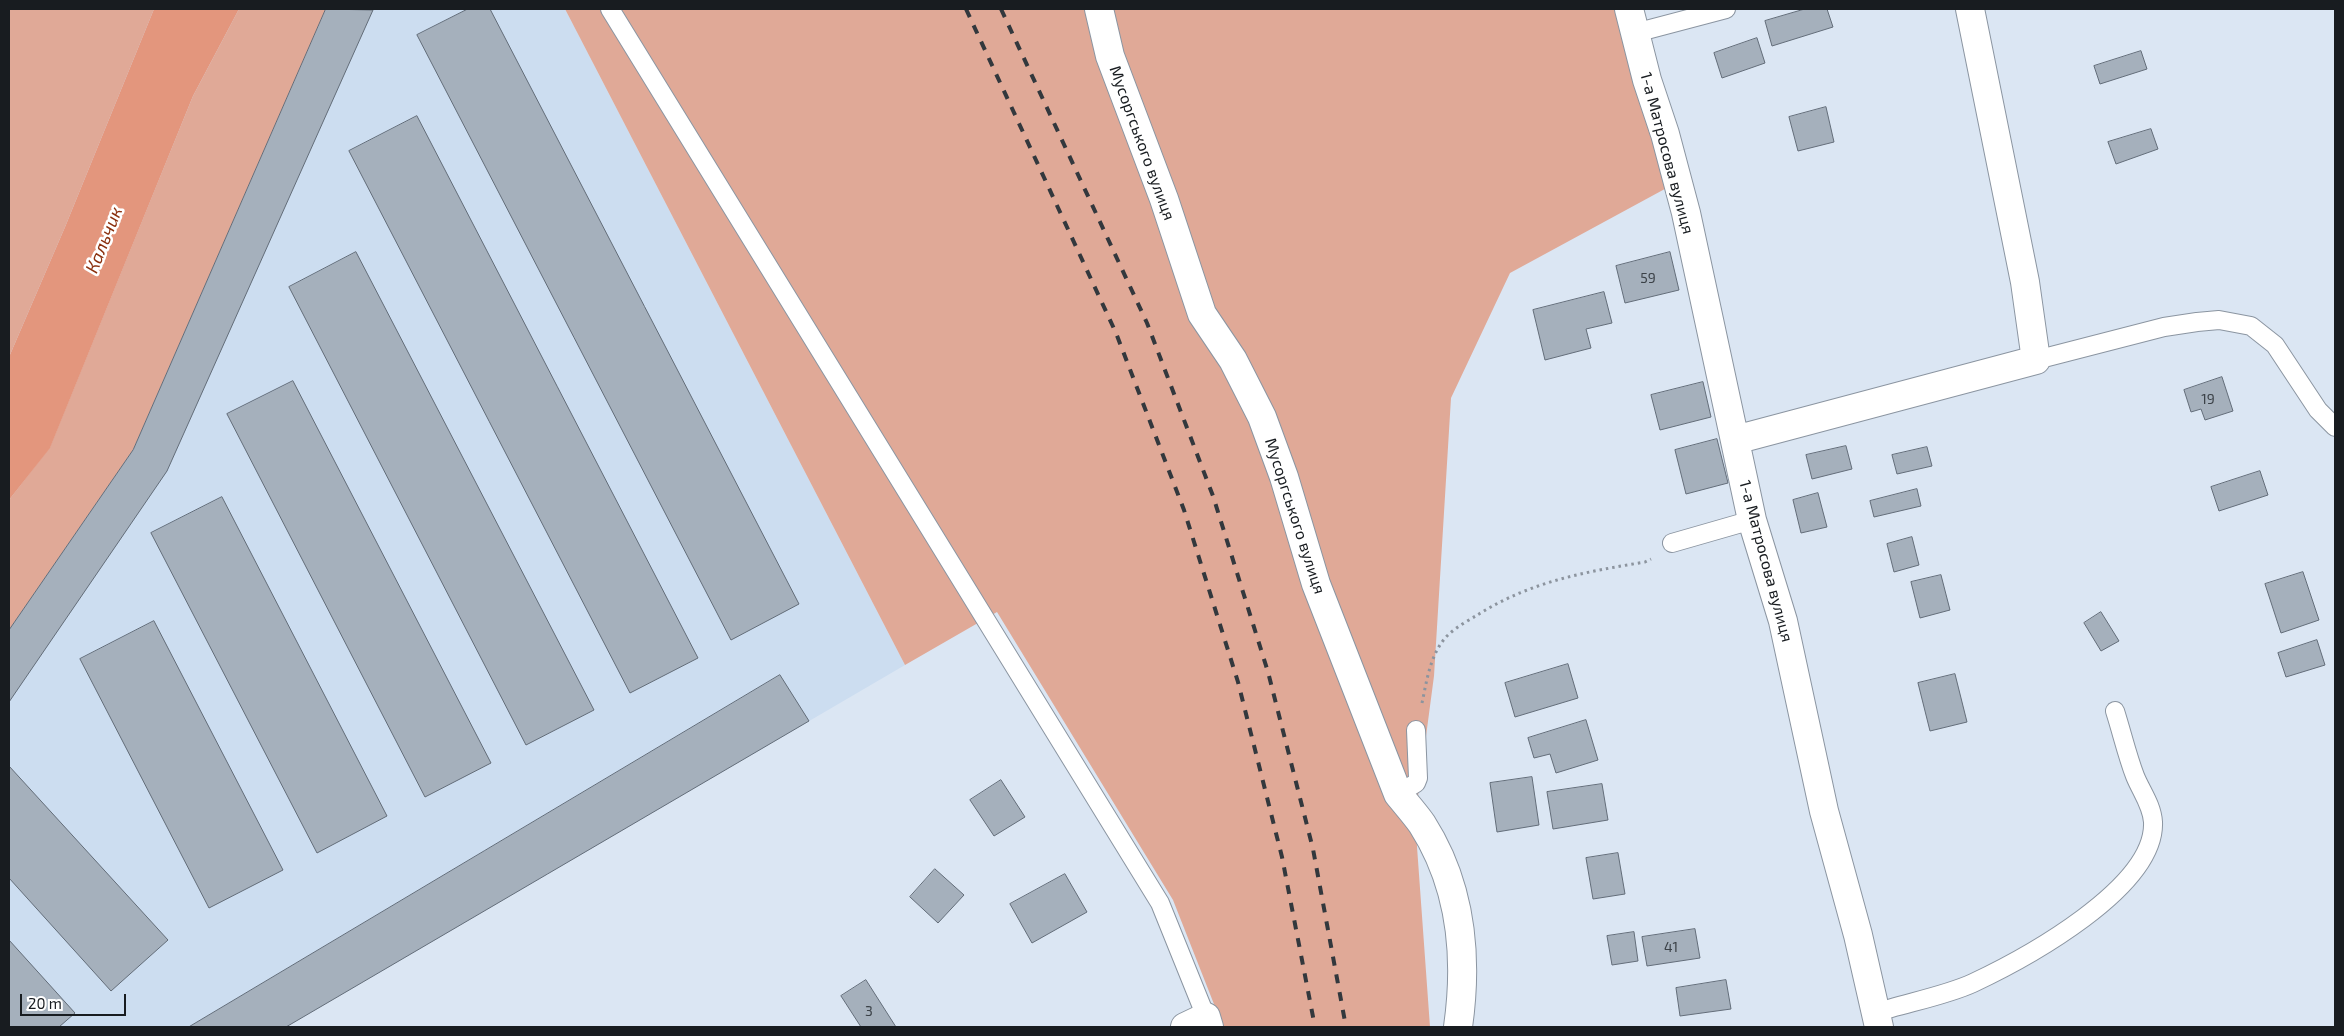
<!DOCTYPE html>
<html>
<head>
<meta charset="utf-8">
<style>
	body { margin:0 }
	#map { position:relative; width:2344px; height:1036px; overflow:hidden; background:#dbe6f3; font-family:"Exo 2",sans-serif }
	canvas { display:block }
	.frame { position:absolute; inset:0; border:10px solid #181c20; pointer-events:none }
	.scale { position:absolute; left:20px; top:994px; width:106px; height:22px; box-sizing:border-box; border:2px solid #181c20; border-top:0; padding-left:6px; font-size:15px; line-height:18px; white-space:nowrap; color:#181c20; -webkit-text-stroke:4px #fff; paint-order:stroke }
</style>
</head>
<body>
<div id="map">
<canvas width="2344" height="1036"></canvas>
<div class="frame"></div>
<div class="scale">20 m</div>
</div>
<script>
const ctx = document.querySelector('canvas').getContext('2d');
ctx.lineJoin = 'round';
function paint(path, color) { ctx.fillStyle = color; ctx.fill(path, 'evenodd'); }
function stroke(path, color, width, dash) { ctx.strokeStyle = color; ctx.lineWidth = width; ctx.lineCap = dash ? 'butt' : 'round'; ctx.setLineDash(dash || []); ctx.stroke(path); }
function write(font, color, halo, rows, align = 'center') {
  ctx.font = font + ' "Exo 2",sans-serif'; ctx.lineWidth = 5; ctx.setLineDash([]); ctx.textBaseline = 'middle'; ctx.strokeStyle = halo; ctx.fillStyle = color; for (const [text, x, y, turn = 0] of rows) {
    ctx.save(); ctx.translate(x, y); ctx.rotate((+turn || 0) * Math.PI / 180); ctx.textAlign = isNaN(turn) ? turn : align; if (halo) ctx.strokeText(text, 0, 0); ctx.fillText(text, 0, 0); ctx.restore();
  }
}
paint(new Path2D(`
	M326,9H565L905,665L286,1027H9V630L133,450Z`), '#ccddf0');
paint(new Path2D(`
	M9,9H154L65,227L9,357Z
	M239,9H326L133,450L9,630V500L50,447L193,96Z
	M565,9H1623L1674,184L1510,273L1451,398L1434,676L1415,819L1430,1027H1223L1173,900L997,612L905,665Z`), '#e0a997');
paint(new Path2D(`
	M154,9H239L193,96L50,448L9,500V357L65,227Z`), '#e3967d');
const building = new Path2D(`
	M326,9L373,10L167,471L9,702V630L133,450Z
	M468,9H490L799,604L731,640L417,35Z
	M1805,9H1827L1833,27L1772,46L1765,21Z
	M1757,38L1765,63L1722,78L1714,53Z
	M2141,51L2147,69L2100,84L2094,66Z
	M1826,107L1834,142L1798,151L1789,117Z
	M417,116L698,658L630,693L349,151Z
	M2151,129L2158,149L2116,164L2108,142Z
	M356,252L594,710L526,745L289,287Z
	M1670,252L1679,290L1625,303L1616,266Z
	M1604,292L1612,323L1586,329L1591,348L1545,360L1533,310Z
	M2222,377L2233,411L2205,420L2201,409L2191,412L2184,390Z
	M293,381L491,763L425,797L227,414Z
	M1703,382L1711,417L1660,430L1651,395Z
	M1717,439L1728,483L1686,494L1675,450Z
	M1846,446L1852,469L1812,479L1806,455Z
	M1927,447L1932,466L1897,474L1892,455Z
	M2260,471L2268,495L2219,511L2211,487Z
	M1917,489L1921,506L1874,517L1870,501Z
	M1818,493L1827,527L1801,533L1793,500Z
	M222,497L387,816L317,853L151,533Z
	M1912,537L1919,565L1894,572L1887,544Z
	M2303,572L2319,620L2281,633L2265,584Z
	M1941,575L1950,610L1920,618L1911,582Z
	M2101,612L2119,641L2101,651L2084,623Z
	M154,621L283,870L209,908L80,659Z
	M2317,640L2325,665L2286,677L2278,653Z
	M1568,664L1578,698L1515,717L1505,683Z
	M1955,674L1967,722L1930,731L1918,683Z
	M780,675L809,721L286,1027H189Z
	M1586,720L1598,760L1556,773L1550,754L1534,758L1528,738Z
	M9,766L168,940L111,991L9,878Z
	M1532,777L1539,825L1497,832L1490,783Z
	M1001,780L1025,817L994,836L970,800Z
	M1602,784L1608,820L1553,829L1547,792Z
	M1618,853L1625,894L1593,899L1586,858Z
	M935,869L964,895L938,923L910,897Z
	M1065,874L1087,912L1032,943L1010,904Z
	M1695,929L1700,958L1647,966L1642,937Z
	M1634,932L1638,961L1612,965L1607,936Z
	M9,940L75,1013L59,1027H9Z
	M866,980L896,1027H861L841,996Z
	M1726,980L1731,1009L1680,1016L1676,988Z`);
paint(building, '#a5b0bc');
stroke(building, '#636d79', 1);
const service = new Path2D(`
	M610,9L1160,903L1206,1017
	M1635,33L1726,9
	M2036,360L2164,327L2197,322L2219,320L2251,326L2275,345L2318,410L2335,427
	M1672,543L1752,520
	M1398,794L1416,783L1418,778L1416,730
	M1875,1013C1905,1003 1945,996 1973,983C2024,959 2156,888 2153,822C2152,805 2141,791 2135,776C2127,755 2122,733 2115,711`);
const minor = new Path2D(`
	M1099,9L1110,56L1164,199L1202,314L1233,360L1262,417L1284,477L1316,584L1398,794C1406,804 1415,814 1422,824C1461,885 1468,957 1458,1027
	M1629,9L1647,80L1665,134L1686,213L1752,520L1783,621L1824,811L1858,935L1879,1027
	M1735,440L2036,360L2025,282L1970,9
	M1185,1027L1206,1017L1209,1027`);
stroke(service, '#8b95a1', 20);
stroke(minor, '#8b95a1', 30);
stroke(new Path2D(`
	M1422,703C1427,680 1430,654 1447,636C1456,627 1469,620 1479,614C1532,581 1585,572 1645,562L1651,559`), '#8c949e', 3, [2.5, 4]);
stroke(service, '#fff', 18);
stroke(minor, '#fff', 28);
stroke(new Path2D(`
	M966,9L1116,333L1184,510L1238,682L1282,857L1315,1027
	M1001,9L1147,323L1213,496L1268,672L1313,849L1346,1027`), '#33383d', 4, [9, 9]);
write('14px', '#3b4147', null, [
	["59",1648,278],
	["19",2208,399],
	["41",1671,947],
	["3",869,1011]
]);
write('16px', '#181c20', '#fff', [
	["Мусоргського вулиця",1142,143,70],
	["1-а Матросова вулиця",1667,153,75],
	["Мусоргського вулиця",1295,516,72],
	["1-а Матросова вулиця",1766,561,75]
]);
write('italic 18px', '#8b310f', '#fff', [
	["Кальчик",104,240,-68]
]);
</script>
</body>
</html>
